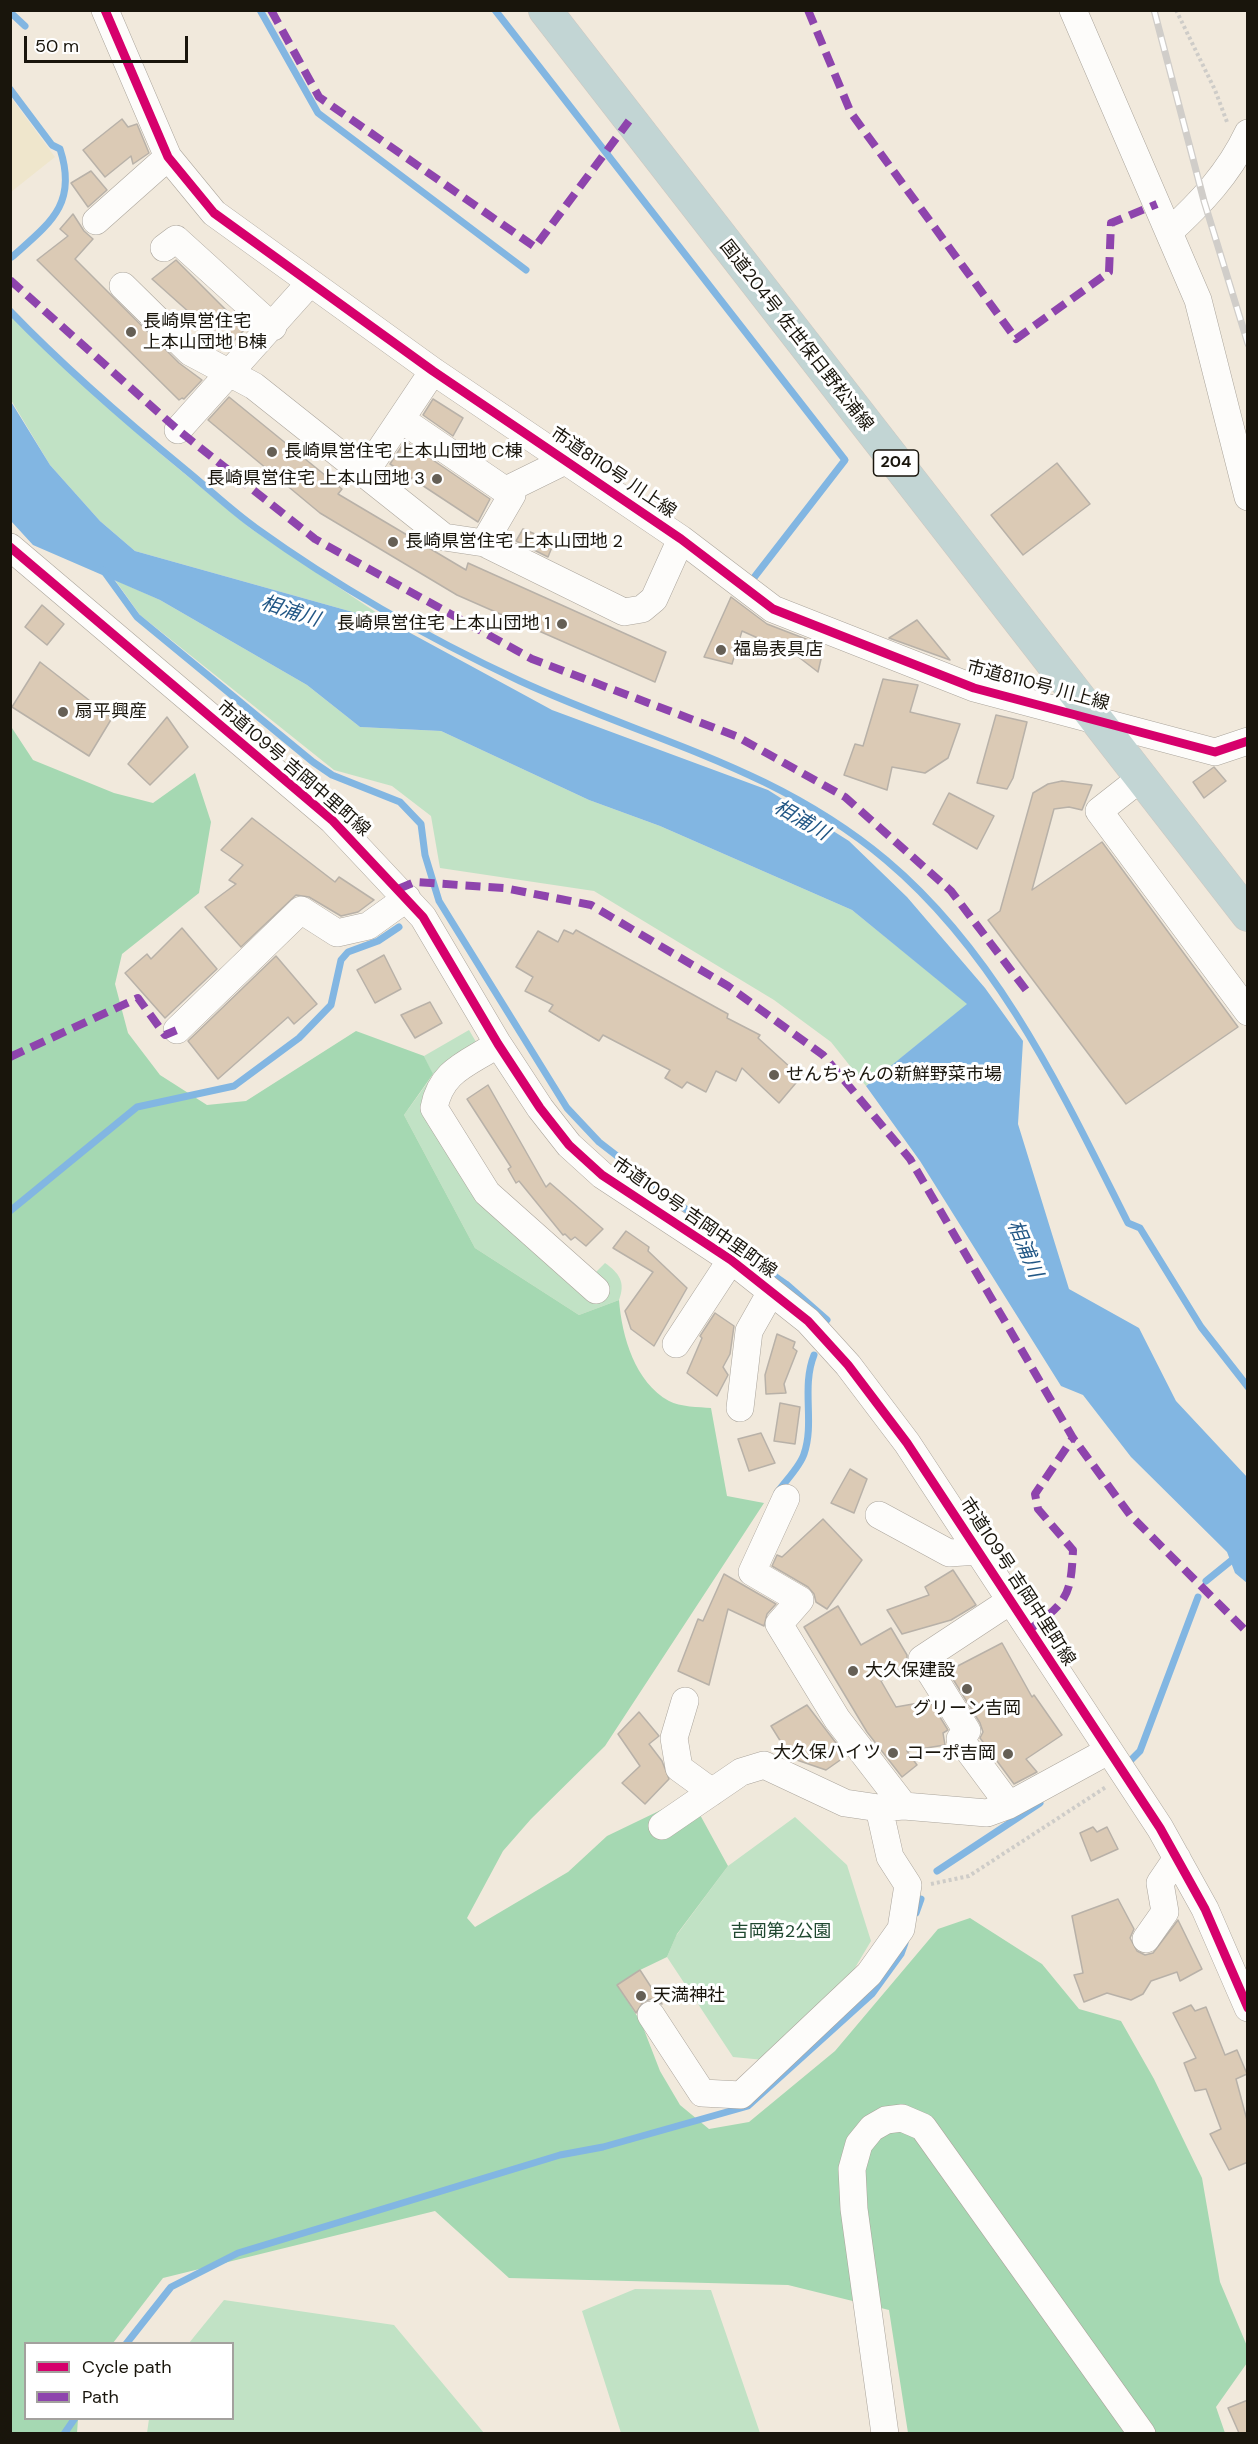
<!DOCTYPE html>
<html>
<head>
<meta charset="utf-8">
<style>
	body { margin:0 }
	#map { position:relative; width:1258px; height:2444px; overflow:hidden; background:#f1e9dc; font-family:"DM Sans",sans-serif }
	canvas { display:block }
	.frame { position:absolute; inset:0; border:12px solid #19150c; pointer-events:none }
	.legend { position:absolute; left:24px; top:2342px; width:210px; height:78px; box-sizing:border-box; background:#fff; border:2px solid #a3a19e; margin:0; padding:8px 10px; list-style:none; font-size:18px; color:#19150c }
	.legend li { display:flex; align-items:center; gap:12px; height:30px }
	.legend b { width:30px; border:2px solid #a3a19e }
	.scale { position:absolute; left:24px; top:36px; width:164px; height:27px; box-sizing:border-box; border:3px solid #19150c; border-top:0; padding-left:8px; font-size:18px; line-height:21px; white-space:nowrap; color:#19150c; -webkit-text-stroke:4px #fff; paint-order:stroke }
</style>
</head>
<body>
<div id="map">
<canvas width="1258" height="2444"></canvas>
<div class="frame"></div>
<ul class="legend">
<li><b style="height:8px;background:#d6006c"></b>Cycle path</li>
<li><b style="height:8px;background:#8e44ad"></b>Path</li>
</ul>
<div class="scale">50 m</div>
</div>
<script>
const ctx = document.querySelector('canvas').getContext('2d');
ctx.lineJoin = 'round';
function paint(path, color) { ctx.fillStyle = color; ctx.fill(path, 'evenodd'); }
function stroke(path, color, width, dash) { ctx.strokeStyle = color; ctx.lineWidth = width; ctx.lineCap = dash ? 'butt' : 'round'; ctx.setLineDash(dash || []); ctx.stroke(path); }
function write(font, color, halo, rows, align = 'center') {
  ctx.font = font + ' "DM Sans","Noto Sans JP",sans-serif'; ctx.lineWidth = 6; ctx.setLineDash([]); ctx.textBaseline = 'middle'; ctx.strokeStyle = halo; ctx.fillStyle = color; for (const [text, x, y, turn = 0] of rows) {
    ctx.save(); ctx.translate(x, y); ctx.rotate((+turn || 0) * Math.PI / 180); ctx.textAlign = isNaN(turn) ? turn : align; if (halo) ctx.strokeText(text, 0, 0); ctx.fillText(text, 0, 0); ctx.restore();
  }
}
paint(new Path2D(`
	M11,315L150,445L250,528L392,623L135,551L100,521L50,465L11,400Z
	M115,580L160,600L307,685L360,727L441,731L589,800L660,826L852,910L968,1004L866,1086L831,1042L774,1000L594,891L440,868L431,816L392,786L334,770L140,615Z
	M469,1030L479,1047L433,1074L424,1112L480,1196L595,1273L605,1263C619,1273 626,1282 619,1300L579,1315L475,1248L404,1115L433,1075L424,1056Z
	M795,1817L847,1865L871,1941L843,1988L764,2060L733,2057L667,1957L676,1936L728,1866Z
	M635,2289L711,2290L760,2433H621L582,2311Z
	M224,2300L394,2325L484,2433H147L149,2419L232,2418V2344L189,2343Z`), '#c1e2c5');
paint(new Path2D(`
	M10,725L33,760L114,793L153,803L195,773L211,822L199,893L122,954L115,984L128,1033L160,1075L207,1105L246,1101L356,1031L424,1056L433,1074L404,1115L475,1248L579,1315L619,1300C622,1337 635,1382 669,1401C680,1407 699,1407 711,1408L727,1496L764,1503L605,1746L531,1819L503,1851L467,1918L475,1927L568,1872L607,1836L663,1809L699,1813L728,1866L677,1934L667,1957L640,1970L617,1985L641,2022L660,2071L680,2105L709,2129L749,2122L835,2051L938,1929L970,1918L1042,1964L1079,2009L1121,2021L1154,2079L1202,2178L1220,2282L1247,2346V2363L1216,2407L1225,2433H908L889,2310L788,2285L509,2278L435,2211L163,2278L113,2343L26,2344V2418L78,2419L77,2433H11Z`), '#a5d8b2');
paint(new Path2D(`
	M10,96L55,157L11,192H10Z`), '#efe6cc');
paint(new Path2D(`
	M10,400L50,465L100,521L135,551L392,623L552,710L768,790L849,841L907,897L985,988L1023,1041L1018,1124L1069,1289L1139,1328L1176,1401L1247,1477V1583L1235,1573L1227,1552L1131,1457L1083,1395L1061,1386L920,1161L866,1086L967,1004L852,910L660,826L589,800L441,731L360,727L307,685L160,600L33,545L11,521Z`), '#82b6e2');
stroke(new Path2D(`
	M260,10L318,113L526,270
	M495,10L845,460L749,584
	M10,12L25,26
	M10,89L52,145L60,149C78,204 50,223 12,257
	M10,311C65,368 126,421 187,471C210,490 232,511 256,528C338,587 428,638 520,681C648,740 774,766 886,860C999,955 1063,1094 1128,1223L1140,1228L1201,1327L1248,1387
	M103,570L137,617L313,762L332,775L400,802L421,824L425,855L439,901L567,1108L599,1142L736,1248
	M10,1211L137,1107L234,1086L299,1038L331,1005L341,960L348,952L378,941L399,927
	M752,1260L786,1284L827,1320
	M777,1493C785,1481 800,1467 804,1454C815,1422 801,1388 814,1355
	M1206,1581L1248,1547
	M1131,1760L1140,1751L1198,1597
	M937,1871L1040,1803
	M916,1913L921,1899
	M126,2344L171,2287L238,2253L560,2155L603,2147L748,2106L872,1994L901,1954L905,1943
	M64,2434L75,2418`), '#82b6e2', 7);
const building = new Path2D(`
	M122,119L128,127L137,124L149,153L133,164L131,156L105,177L83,150Z
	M91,171L107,190L88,207L71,183Z
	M73,214L84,231L93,239L75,259L179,363L202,380L184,399L182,398L179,400L37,260L68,236L60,229Z
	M176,260L245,329L228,347L152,279Z
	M229,397L342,489L338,494L466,570L468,563L666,652L655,682L457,595L320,513L208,420Z
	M433,399L463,418L453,436L423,415Z
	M405,441L490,499L478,522L390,464Z
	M1057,463L1090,504L1023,555L991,515Z
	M523,529L554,542L548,557L516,541Z
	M731,597L767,624L824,646L818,672L796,655L742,631L732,664L704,657Z
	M42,605L64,624L47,645L25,627Z
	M917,620L950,660L889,638Z
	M40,662L112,718L89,756L12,707Z
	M883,679L918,685L910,712L960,724L948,758L925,773L892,767L887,790L844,775L855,744L863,746Z
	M996,715L1027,722L1013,778L1007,789L977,783Z
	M167,717L188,747L150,785L128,764Z
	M1214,767L1226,781L1204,798L1193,782Z
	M1062,781L1092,785L1082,810L1069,807L1054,809L1032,890L1102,842L1238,1027L1126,1104L988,920L1000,911L1033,793L1048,784Z
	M949,793L994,816L977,849L933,824Z
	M252,818L335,882L339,877L374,900L358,912L341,916L309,897L296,895L241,947L205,907L236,884L229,880L243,865L221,850Z
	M182,928L217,969L165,1018L125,973L147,954L151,959Z
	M564,930L573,934L576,930L728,1014L727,1018L760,1035L758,1038L801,1077L779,1103L742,1068L736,1081L716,1071L706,1092L687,1082L682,1088L665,1078L670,1070L603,1035L599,1041L549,1011L553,1005L525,991L533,977L516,967L538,931L558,942Z
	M384,955L401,989L375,1003L357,970Z
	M276,956L317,1004L294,1024L288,1017L218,1079L188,1041Z
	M430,1002L442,1023L415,1038L401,1015Z
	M488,1085L546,1187L550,1183L603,1229L586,1246L575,1237L571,1240L565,1234L563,1235L519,1181L516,1183L508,1169L511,1167L467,1099Z
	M626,1231L649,1247L648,1251L687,1288L654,1346L631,1329L625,1311L653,1272L613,1248Z
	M715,1313L734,1326L730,1354L723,1367L728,1375L717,1396L687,1373L702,1338L700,1336Z
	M777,1334L795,1342L793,1348L797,1351L784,1384L786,1393L766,1394L765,1375Z
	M780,1403L800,1407L795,1444L774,1441Z
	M761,1433L775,1463L749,1471L738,1439Z
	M850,1469L867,1479L854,1513L831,1503Z
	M823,1519L862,1560L827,1609L816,1602L814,1594L808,1587L772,1566L777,1555L782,1557Z
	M953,1570L976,1605L951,1620L902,1634L887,1610L929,1595L925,1587Z
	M724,1574L776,1604L767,1614L764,1626L728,1609L709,1685L678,1671L698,1619L703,1621Z
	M838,1606L861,1645L891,1628L907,1655V1663L881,1681L896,1707L930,1701L948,1730L943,1733L945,1745L907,1751L917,1765L902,1777L867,1732L804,1627Z
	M1002,1643L1032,1697L1034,1695L1062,1735L1026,1759L1037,1772L1014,1784L980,1738L983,1732L980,1723L948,1671Z
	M807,1705L846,1756L826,1770L791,1758L771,1726Z
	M639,1712L659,1736L649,1744L662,1761L669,1779L645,1804L622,1783L640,1766L618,1734Z
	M1093,1827L1097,1832L1107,1827L1118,1849L1091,1861L1080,1833Z
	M1118,1899L1134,1929L1130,1938L1137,1951L1145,1955L1153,1953L1178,1920L1202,1969L1180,1981L1177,1972L1151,1981L1143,1994L1131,2000L1107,1993L1084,2002L1074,1975L1083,1973L1072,1916Z
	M640,1970L662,2004L651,1999L643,2002L636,2013L617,1985Z
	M1191,2005L1195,2011L1206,2007L1225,2055L1237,2050L1247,2074L1236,2079L1248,2124V2162L1229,2170L1210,2134L1221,2129L1206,2089L1195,2091L1184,2063L1196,2058L1173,2013Z
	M1248,2400V2433H1239L1228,2408Z`);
paint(building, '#dbcab5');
stroke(building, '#b8b1a8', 1.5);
const minor = new Path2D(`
	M105,10L168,157L214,213L433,371L681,539L773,609L974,688L1215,752L1248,741
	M1073,10L1198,300L1248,497
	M96,221L168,157
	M1169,232C1201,203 1229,173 1248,133
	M164,248L176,239L273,327
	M123,286L190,352L254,386L444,537L484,543L624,612L642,609L654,599L681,539
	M402,420L512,495L484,543
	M178,430L309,284
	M364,474L433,371
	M506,490L565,461
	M10,547L332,820L423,917L498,1044L540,1108L569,1145L602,1175L731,1260L808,1321L848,1365L907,1443L1160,1828L1205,1909L1248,2008
	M1141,778L1099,811L1248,1012
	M177,1030L301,910L337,933L368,926L407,898
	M498,1044C468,1064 441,1070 434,1108L487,1193L596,1290
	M676,1344L731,1260
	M740,1408L749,1331L771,1292
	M786,1498L752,1572L800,1600L779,1624L837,1719L904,1806
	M879,1515L949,1553L978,1551
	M685,1701L674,1738L679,1768L712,1792
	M1009,1805L960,1739L967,1731L922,1659L1010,1601
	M662,1826L741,1772L764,1765L845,1803L879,1808L904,1806L987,1813L1009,1805L1108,1751
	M1146,1939L1165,1912L1160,1883L1177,1858
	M651,2015L702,2093L741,2095L869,1974L901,1929L908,1885L890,1857L879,1808
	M885,2434L854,2209L852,2169L859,2144L872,2128L886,2120L902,2118L923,2127L1142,2434`);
const highway = new Path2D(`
	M545,10L1248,915`);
stroke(minor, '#aba59c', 28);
stroke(highway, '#ccc8c2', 34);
stroke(new Path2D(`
	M1176,10L1215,90L1227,122
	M931,1884L969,1876L1106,1787`), '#ceccc8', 4, [3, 3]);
stroke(minor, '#fdfcfa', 27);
stroke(highway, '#c2d5d4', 33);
const rail = new Path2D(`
	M1154,10L1204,201L1248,344`);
stroke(rail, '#d0cdc9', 7);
stroke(rail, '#fff', 4.5, [14]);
stroke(new Path2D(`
	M271,10L319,97L535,247L629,121
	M808,10L851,113L1016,339L1109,272L1111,223L1157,204
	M10,280L178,430L315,539L532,659L736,736L845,797L951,891L1029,994
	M398,889L415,882L504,888L591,905L728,986L823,1055L910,1159L1073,1438L1130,1515L1248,1633
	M10,1057L138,998L165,1035L177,1030
	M1029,1630C1067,1602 1071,1596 1073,1550L1038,1509L1035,1494L1073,1438`), '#8e44ad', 8, [15, 8]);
stroke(new Path2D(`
	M105,10L168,157L214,213L433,371L681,539L773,609L974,688L1215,752L1248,741
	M10,547L332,820L423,917L498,1044L540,1108L569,1145L602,1175L731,1260L808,1321L848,1365L907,1443L1160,1828L1205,1909L1248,2008`), '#d6006c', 9);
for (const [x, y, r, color] of [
	[131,332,6,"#655f55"],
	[272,452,6,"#655f55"],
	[437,479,6,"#655f55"],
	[393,542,6,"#655f55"],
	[562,624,6,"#655f55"],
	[721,650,6,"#655f55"],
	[63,712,6,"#655f55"],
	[774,1075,6,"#655f55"],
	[853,1671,6,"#655f55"],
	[967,1689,6,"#655f55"],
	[893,1753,6,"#655f55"],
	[1008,1754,6,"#655f55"],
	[641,1996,6,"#655f55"]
]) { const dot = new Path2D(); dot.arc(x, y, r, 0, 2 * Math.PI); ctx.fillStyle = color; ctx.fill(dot); stroke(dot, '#fff', 2); }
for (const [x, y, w] of [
	[896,463,45]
]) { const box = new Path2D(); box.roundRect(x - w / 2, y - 13, w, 26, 4.5); ctx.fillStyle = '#fff'; ctx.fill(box); stroke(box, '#19150c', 1.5); }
write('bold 16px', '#19150c', null, [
	["204",896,463]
]);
write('18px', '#19150c', '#fff', [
	["長崎県営住宅",143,322],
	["上本山団地 B棟",143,343],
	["長崎県営住宅 上本山団地 C棟",284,452],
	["長崎県営住宅 上本山団地 3",425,479,"right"],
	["長崎県営住宅 上本山団地 2",405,542],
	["長崎県営住宅 上本山団地 1",550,624,"right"],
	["福島表具店",733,650],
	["扇平興産",75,712],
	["せんちゃんの新鮮野菜市場",786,1075],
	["大久保建設",865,1671],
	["グリーン吉岡",967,1709,"center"],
	["大久保ハイツ",881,1753,"right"],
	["コーポ吉岡",996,1754,"right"],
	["天満神社",653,1996]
], 'left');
write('18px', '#19150c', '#fff', [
	["国道204号 佐世保日野松浦線",796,336,52],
	["市道8110号 川上線",613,473,34],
	["市道8110号 川上線",1038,686,15],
	["市道109号 吉岡中里町線",293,769,41],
	["市道109号 吉岡中里町線",694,1218,35],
	["市道109号 吉岡中里町線",1017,1582,57]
]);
write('18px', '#1f4830', '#fff', [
	["吉岡第2公園",781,1932]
]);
write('italic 20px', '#225785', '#fff', [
	["相浦川",290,612,18],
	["相浦川",801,821,30],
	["相浦川",1024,1249,67]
]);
</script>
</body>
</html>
